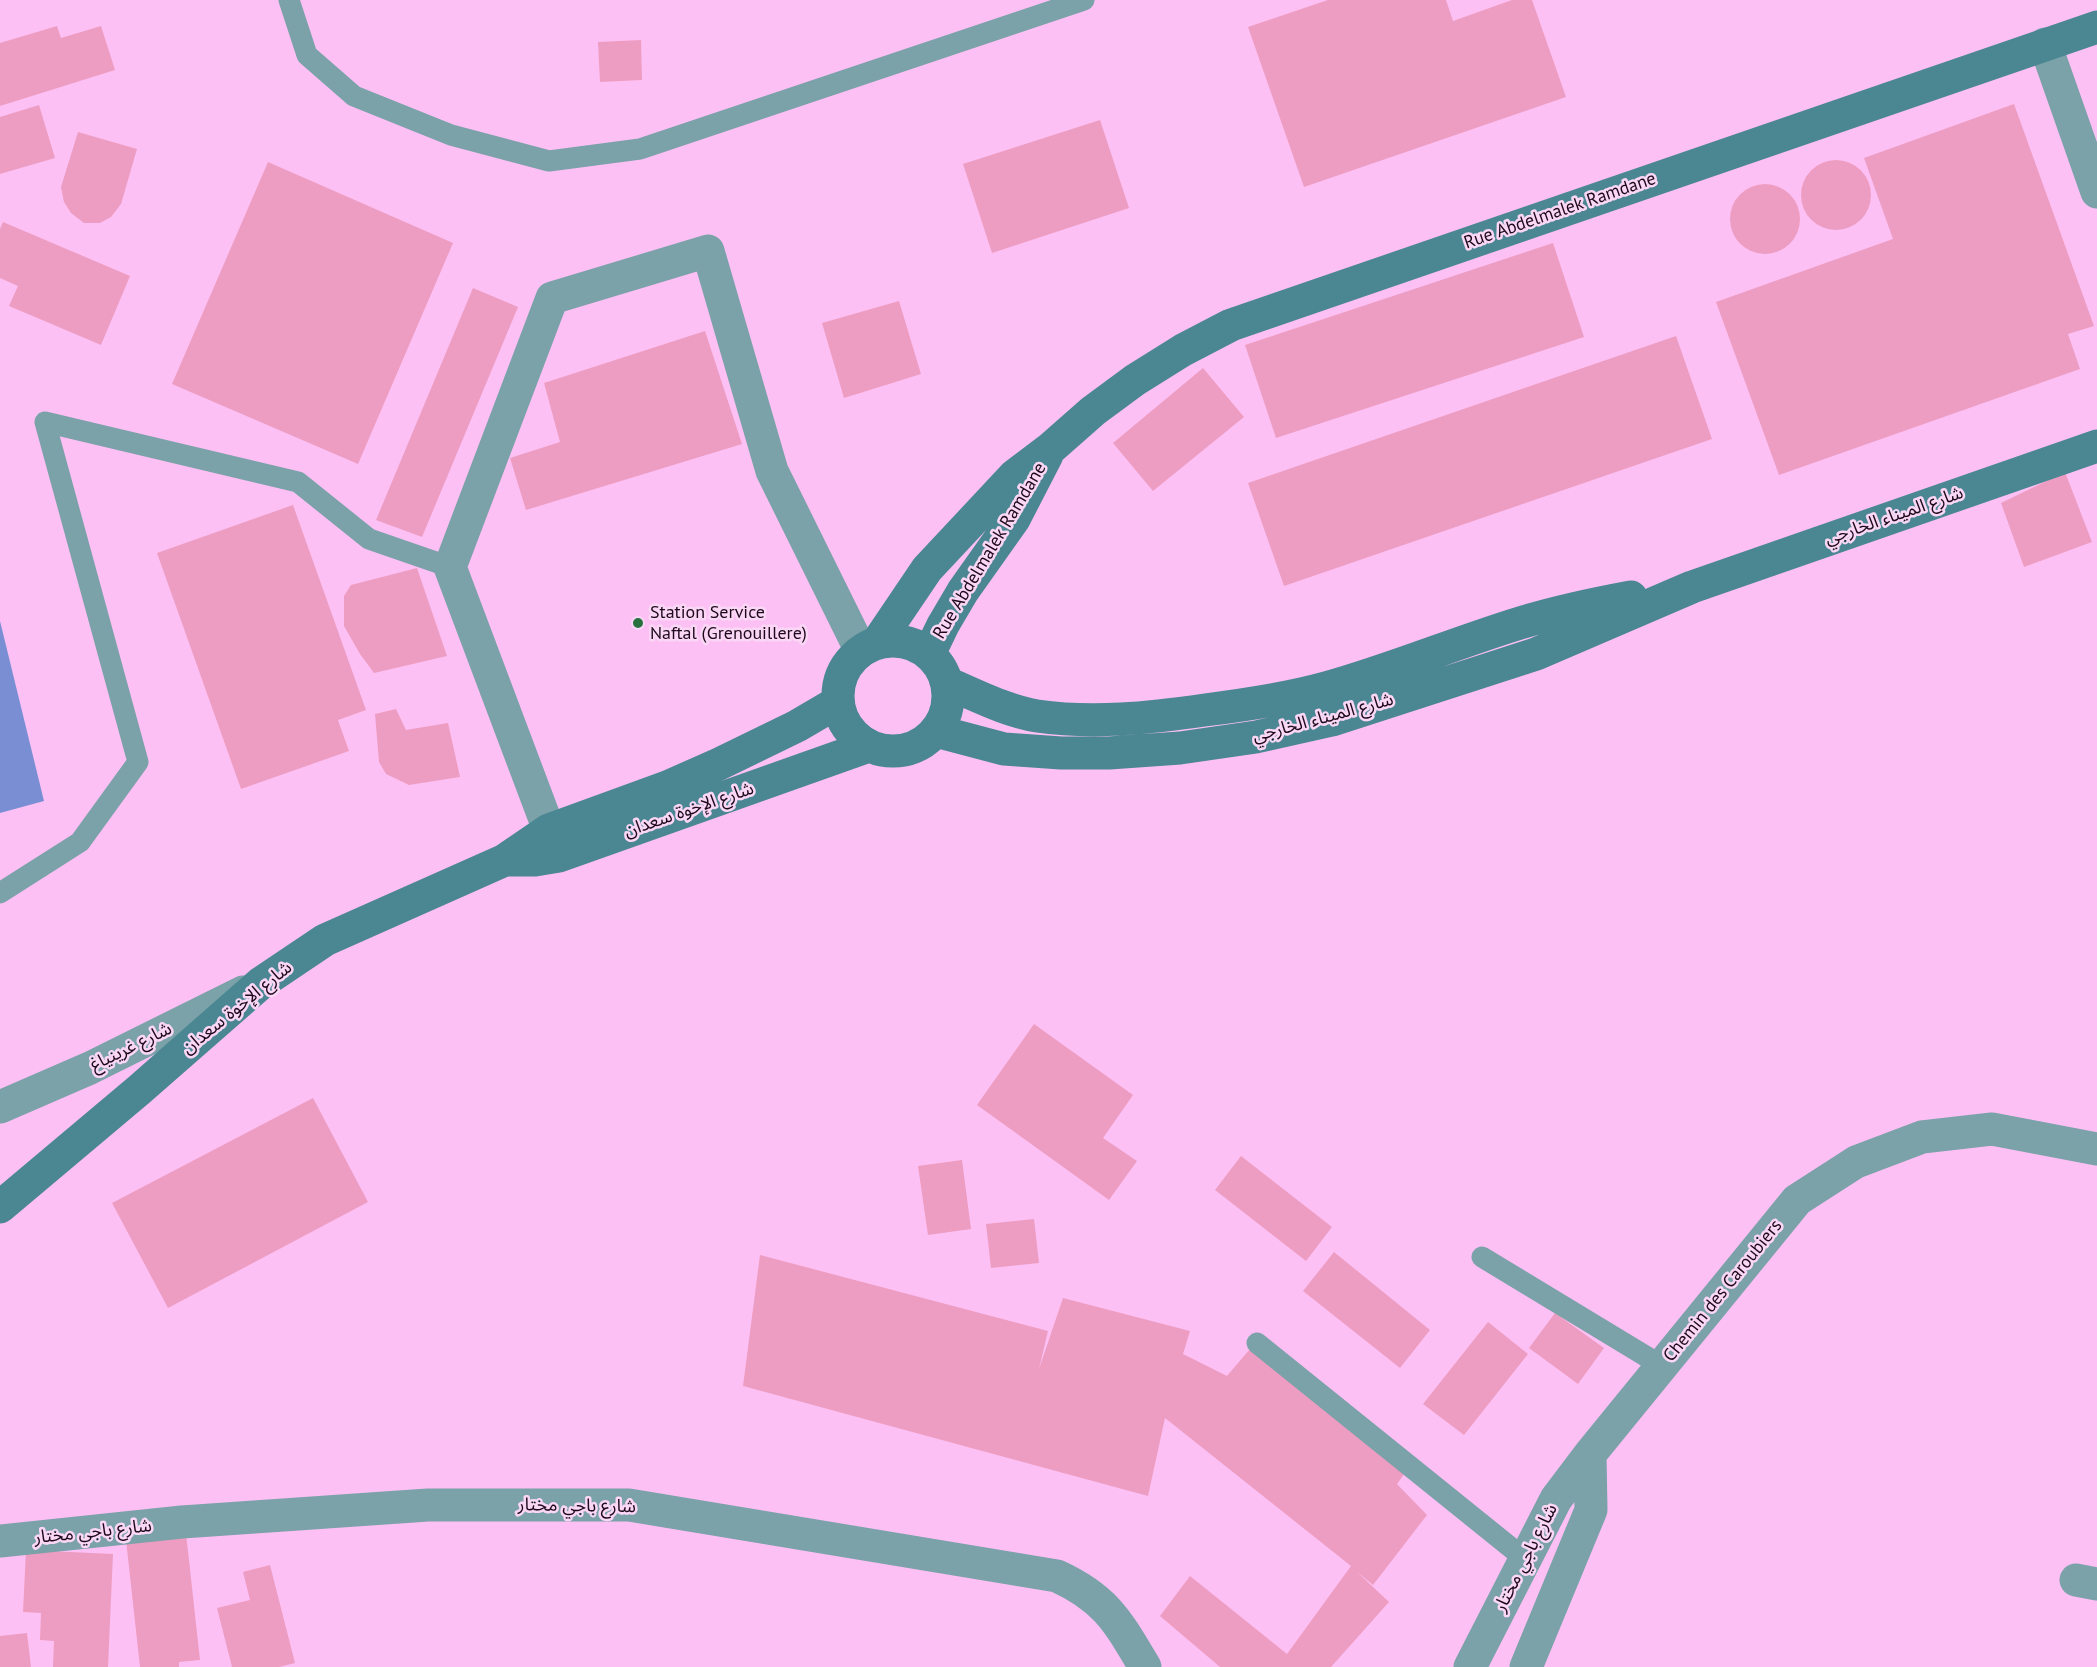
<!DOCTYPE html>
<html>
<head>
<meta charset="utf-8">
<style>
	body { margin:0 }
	canvas { display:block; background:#fcc0f4 }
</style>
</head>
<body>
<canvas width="2097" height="1667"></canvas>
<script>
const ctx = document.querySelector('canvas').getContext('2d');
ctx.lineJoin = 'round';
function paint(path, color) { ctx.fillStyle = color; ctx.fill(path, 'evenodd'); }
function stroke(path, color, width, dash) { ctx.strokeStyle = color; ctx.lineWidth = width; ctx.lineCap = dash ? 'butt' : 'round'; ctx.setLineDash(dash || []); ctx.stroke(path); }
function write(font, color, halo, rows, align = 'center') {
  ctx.font = font + ' "PT Sans","Noto Sans Arabic",sans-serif'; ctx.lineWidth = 5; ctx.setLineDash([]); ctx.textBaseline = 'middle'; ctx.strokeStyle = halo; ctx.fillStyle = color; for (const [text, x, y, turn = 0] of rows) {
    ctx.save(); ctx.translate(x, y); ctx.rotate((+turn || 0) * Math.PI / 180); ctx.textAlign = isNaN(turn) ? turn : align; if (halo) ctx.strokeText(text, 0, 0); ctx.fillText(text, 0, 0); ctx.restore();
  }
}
paint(new Path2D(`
	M0,621L44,801L0,813Z`), '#7a8ed4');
paint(new Path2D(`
	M1328,0H1446L1453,21L1512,0H1532L1566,97L1304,187L1248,27Z
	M57,26L61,38L101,26L115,70L0,106V43Z
	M641,40L642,80L600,82L598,42Z
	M2014,104L2094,326L2068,334L2080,369L1779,475L1716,302L1893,239L1864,158Z
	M39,105L55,158L0,174V117Z
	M1100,120L1129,208L992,253L963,164Z
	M78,132L137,149L121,204L111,217L100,223H84L71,213L64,202L61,187Z
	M1801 195a35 35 0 1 1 70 0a35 35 0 1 1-70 0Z
	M268,162L453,243L358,464L172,384Z
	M1730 219a35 35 0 1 1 70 0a35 35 0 1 1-70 0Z
	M3,222L130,276L101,345L9,306L18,286L0,278V229Z
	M1553,243L1584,337L1276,438L1245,345Z
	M473,288L518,307L422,537L376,520Z
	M899,301L921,374L844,398L822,323Z
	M705,331L742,444L526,510L510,458L560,442L544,383Z
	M1676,336L1712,439L1284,586L1248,483Z
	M1203,368L1244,417L1153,491L1113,443Z
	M2065,472L2092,542L2024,567L2001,503Z
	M293,505L366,710L338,720L349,751L241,789L157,553Z
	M417,568L447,656L374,673L360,654L344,626V596L351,585Z
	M396,709L406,730L448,723L460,777L409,785L386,774L379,762L375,714Z
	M1034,1024L1133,1095L1103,1138L1137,1161L1109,1200L977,1105Z
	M313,1098L368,1202L168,1308L112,1203Z
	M1241,1156L1332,1227L1306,1261L1215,1190Z
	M962,1160L971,1229L928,1235L918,1166Z
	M1034,1219L1039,1263L991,1268L986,1224Z
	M1334,1252L1430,1330L1400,1368L1303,1291Z
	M760,1255L1048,1331L1039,1369L1063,1298L1190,1331L1183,1354L1227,1376L1250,1349L1407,1470L1397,1484L1427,1515L1373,1585L1356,1571L1389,1602L1331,1667H1220L1160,1616L1190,1576L1287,1654L1351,1566L1165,1418L1148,1496L743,1386Z
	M1555,1313L1604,1348L1578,1384L1529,1348Z
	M1488,1322L1528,1354L1464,1435L1423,1404Z
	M185,1524L200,1660L179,1662V1667H140L125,1531Z
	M26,1550L113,1554L108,1667H53L54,1641L40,1640L41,1613L23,1612Z
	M270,1565L295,1663L279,1667H232L217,1608L250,1600L243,1572Z
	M27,1633L31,1667H0V1636Z`), '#ee9dc2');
stroke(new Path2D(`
	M289,0L307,55L354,96L451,135L549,161L640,149L1084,0
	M0,893L80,842L138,762L45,422L298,482L369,539L450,567
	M1482,1257L1662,1366
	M1257,1343L1525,1559`), '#7ba1a9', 21);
stroke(new Path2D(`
	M2045,44L2097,192
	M549,830L450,567L552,298L708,251L772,471L861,651
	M0,1107L90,1068L243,992
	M0,1541L182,1522L428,1505H629L1057,1576C1107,1599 1118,1622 1145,1667
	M2076,1580L2097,1584
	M1470,1667L1556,1499L1590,1454
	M1526,1667L1591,1510L1590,1454L1797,1200L1856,1162L1922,1137L1992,1129L2097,1149`), '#7ba1a9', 33);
stroke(new Path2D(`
	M838 696a55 55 0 1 1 110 0a55 55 0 1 1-110 0Z
	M877,643L927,569L1014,476L1051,448L1093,411L1135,380L1183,350L1231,325L2097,27
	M929,654L943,625L963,591L1014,519L1047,455
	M947,683C976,695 1006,711 1037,716C1093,724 1149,718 1205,710C1245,705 1286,699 1326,688C1391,670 1455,643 1520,623C1556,612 1593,604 1631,597
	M936,731L1004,749L1061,753H1109L1180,748L1256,737L1332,720L1536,654L1692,587L2097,446
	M505,860H535L559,856L869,746
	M0,1207L139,1090L261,983L325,940L505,860L549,830L667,787L719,764L797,726L838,702`), '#4b8792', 33);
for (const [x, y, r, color] of [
	[638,623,6,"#27713f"]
]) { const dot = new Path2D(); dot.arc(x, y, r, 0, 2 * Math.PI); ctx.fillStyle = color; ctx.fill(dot); stroke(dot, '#fbd7f6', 2); }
write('18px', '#1d091b', '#fbd7f6', [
	["Rue Abdelmalek Ramdane",1560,211,-19],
	["شارع الميناء الخارجي",1894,516,-19],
	["Rue Abdelmalek Ramdane",990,551,-59],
	["شارع الميناء الخارجي",1323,718,-15],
	["شارع الإخوة سعدان",689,810,-19],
	["شارع الإخوة سعدان",237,1008,-39],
	["شارع غرينياغ",131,1047,-26],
	["Chemin des Caroubiers",1723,1291,-51],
	["شارع باجي مختار",577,1506,1],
	["شارع باجي مختار",93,1532,-6],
	["شارع باجي مختار",1526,1558,-63]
]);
write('18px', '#1d091b', '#fbd7f6', [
	["Station Service",650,613],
	["Naftal (Grenouillere)",650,634]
], 'left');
</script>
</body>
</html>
